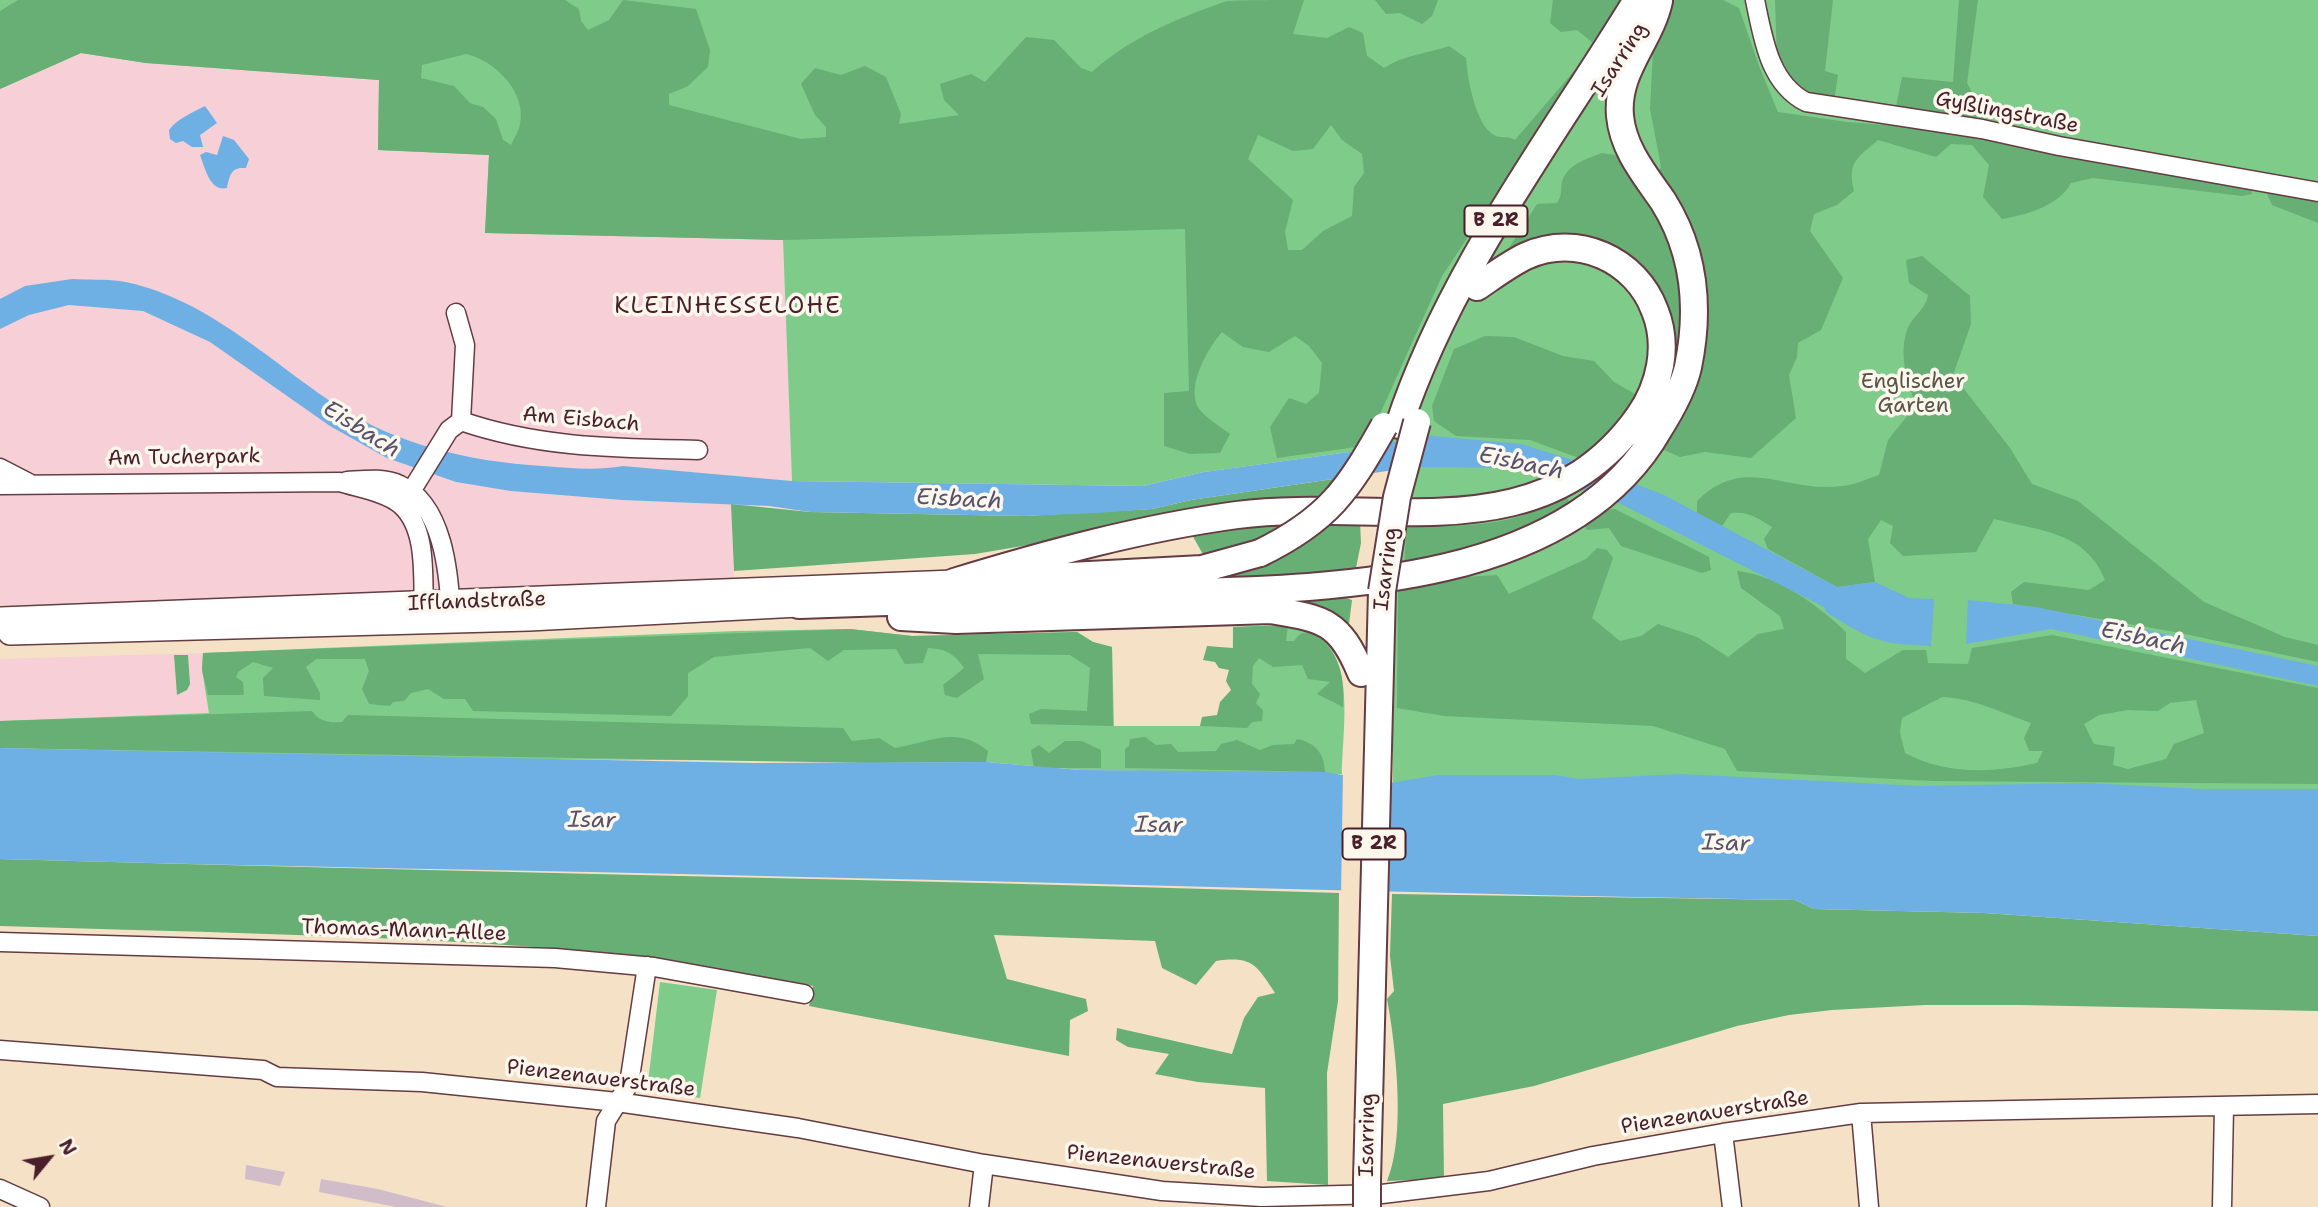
<!DOCTYPE html>
<html>
<head>
<meta charset="utf-8">
<style>
	body { margin:0 }
	#map { position:relative; width:2318px; height:1207px; overflow:hidden; background:#f4e1c6; font-family:"Shantell Sans",sans-serif }
	canvas { display:block }
	.north { position:absolute; left:14px; top:1123px; width:70px; height:70px; -webkit-text-stroke:5px #fbf7ec; paint-order:stroke; rotate:60deg; font-size:19px; font-weight:700; line-height:28px; text-align:center; color:#4a1f2b }
	.north::after { content:''; display:block; margin:auto; width:24px; height:32px; background:#4a1f2b; clip-path:polygon(50% 0,100% 100%,50% 72%,0 100%) }
</style>
</head>
<body>
<div id="map">
<canvas width="2318" height="1207"></canvas>
<div class="north">N</div>
</div>
<script>
const ctx = document.querySelector('canvas').getContext('2d');
ctx.lineJoin = 'round';
function paint(path, color) { ctx.fillStyle = color; ctx.fill(path, 'evenodd'); }
function stroke(path, color, width, dash) { ctx.strokeStyle = color; ctx.lineWidth = width; ctx.lineCap = dash ? 'butt' : 'round'; ctx.setLineDash(dash || []); ctx.stroke(path); }
function write(font, color, halo, rows, align = 'center') {
  ctx.font = font + ' "Shantell Sans",sans-serif'; ctx.lineWidth = 7; ctx.setLineDash([]); ctx.textBaseline = 'middle'; ctx.strokeStyle = halo; ctx.fillStyle = color; for (const [text, x, y, turn = 0] of rows) {
    ctx.save(); ctx.translate(x, y); ctx.rotate((+turn || 0) * Math.PI / 180); ctx.textAlign = isNaN(turn) ? turn : align; if (halo) ctx.strokeText(text, 0, 0); ctx.fillText(text, 0, 0); ctx.restore();
  }
}
paint(new Path2D(`
	M81,53L146,63L380,80L378,150L489,155L485,233L783,240L792,481L623,466V500L731,504L734,581L109,605H0V89Z
	M203,653L202,670L210,713L0,721V659Z`), '#f6cfd7');
paint(new Path2D(`
	M246,1165L285,1172L280,1186L245,1179Z
	M321,1179L378,1189L447,1207H396L319,1192Z`), '#d1bdc9');
paint(new Path2D(`
	M0,0H2318V795L1393,785V591L1414,467L1357,451L1204,472L1143,486L792,481L783,240L485,233L489,155L378,150L379,80L146,63L81,53L0,89Z
	M1288,625C1296,627 1306,629 1314,633C1357,657 1342,732 1342,774L1080,770L986,762L501,759L0,748V721L209,713L202,670L203,653L735,631L850,629L912,636L1077,632L1093,642L1112,647L1114,726H1232L1233,627Z
	M660,982L717,990L700,1098L647,1091Z`), '#7fcb89');
paint(new Path2D(`
	M18,0H565L579,9L581,21L588,30L609,20L623,0L696,9L710,50L708,67L688,86L669,94V105L801,139L826,137V127L815,115L801,84L815,68L841,75L865,66L886,77L901,114L899,124L959,115L944,100L940,84L971,74L985,82L1026,37L1054,40L1081,68L1092,72C1131,37 1178,18 1227,1C1245,0 1284,0 1304,0L1293,34L1327,38L1349,27L1363,33L1367,56L1384,68C1403,55 1426,54 1449,46L1466,58C1467,76 1475,125 1494,135C1500,139 1508,135 1515,140L1592,50L1442,276L1376,423L1356,447L1277,458L1270,427L1289,398L1306,404L1319,393L1322,363L1309,346L1295,336L1269,352L1243,347L1222,332C1208,348 1185,387 1199,409C1206,418 1221,427 1230,434L1220,453L1190,454L1164,446V393L1189,391L1185,229L783,240L485,233L489,155L378,150L379,80L146,63L81,53L0,89V11ZM466,54C494,60 527,92 520,124C519,131 514,138 511,145L503,140L496,119L483,107L470,103L454,86L421,78L422,65ZM1331,125L1342,140L1362,154L1364,173L1354,187L1352,216L1323,231L1302,250H1288L1285,232L1293,200L1248,159L1258,135L1293,151L1313,149Z
	M1375,0H1438L1432,16L1422,24L1400,13L1386,14Z
	M1553,0H1624L1592,42L1577,30L1561,32L1550,23Z
	M1674,0H1723L1739,8L1759,66L1778,112L1847,122L1949,130L2251,187L2252,194L2242,196L2093,178L2071,183C2059,206 2025,215 2002,219L1983,197L1989,165L1972,145L1951,144L1936,157L1878,140C1857,158 1847,162 1854,191L1837,205L1814,214L1810,231L1843,278L1821,330L1798,343L1797,357L1789,375L1796,418L1751,458L1705,452L1680,457L1662,449L1695,393L1707,316L1706,277L1656,176L1661,167L1650,109L1654,34Z
	M1775,0H1833L1825,71L1838,75L1834,101L1803,94L1777,60Z
	M1959,0H1978L1967,83L1979,105L1975,121L1895,111L1902,77L1953,82Z
	M1602,153L1628,157L1670,241L1685,307L1672,395L1668,364L1634,267L1514,254L1509,248L1537,204L1557,203C1563,194 1560,191 1562,182C1567,164 1587,159 1602,153Z
	M2275,189L2318,199V223L2272,205L2267,194Z
	M1922,256L1970,296L1971,324L1953,375L2010,448L2032,484L2078,501L2204,602L2285,637L2318,645V662L2175,632L2013,604L2011,592L2024,582L2089,590L2105,580C2086,531 2039,531 1994,519L1976,552L1903,556L1890,543L1893,526L1881,520L1868,539L1875,582L1837,587L1768,549L1764,539L1772,527C1758,518 1748,511 1731,513L1722,526L1697,513V501C1745,453 1786,494 1842,486C1854,485 1867,479 1879,475L1888,440L1916,405C1907,382 1898,352 1908,328C1914,314 1925,311 1928,295L1909,283L1906,260Z
	M1485,336L1514,337L1563,356L1594,361L1614,382L1635,394L1637,405L1621,414L1599,444L1579,458L1530,440L1456,436L1434,421L1432,406L1454,349Z
	M1340,478C1305,514 1255,552 1204,556L1183,519L975,554L734,571L731,504L810,512L1024,516L1152,509L1191,500Z
	M1566,497L1572,505L1529,532L1404,564L1407,524C1444,527 1484,527 1521,516C1536,511 1550,502 1566,497Z
	M1615,509L1709,557L1711,570L1702,573L1621,546L1609,528L1587,530L1583,523L1600,510Z
	M1334,521H1360L1361,543L1356,568L1349,572L1278,578H1205C1259,572 1291,553 1334,521Z
	M1597,548L1607,550L1613,558L1592,618L1620,641L1641,636L1658,624L1697,637L1728,657L1758,634L1784,629L1780,616L1741,588L1737,571C1777,575 1818,605 1846,632V659L1865,673L1903,650H1926L1928,663L1968,664L1972,648L2052,635L2318,688V784L1933,781L1737,771L1725,749L1653,726L1444,716L1397,708L1398,591L1465,577L1497,575L1509,594L1586,559ZM1942,697C1973,698 2002,713 2031,723L2024,738L2029,751H2043L2037,763C1992,773 1946,775 1905,753L1900,732L1902,718ZM2196,700L2204,733L2174,744L2166,759L2128,769L2113,765L2115,747L2094,744L2084,724L2099,715L2128,710L2158,711L2170,703Z
	M1338,595L1352,600L1349,624L1300,606V599Z
	M1288,625L1286,641H1294L1300,634L1312,631C1339,651 1345,675 1343,707L1317,694L1330,682L1308,679L1302,665L1273,667L1259,658L1253,666L1252,684L1260,694L1256,703L1263,710L1262,721L1252,722L1247,728L1200,726L1202,717L1217,715L1220,702L1231,690L1226,681L1229,670L1219,668L1215,662L1203,660L1207,646L1233,648V627Z
	M850,629L912,636L1077,632L1093,642L1112,647L1113,726L1031,724L1029,714L1041,709L1087,711L1090,668L1070,655L978,654L984,679L957,698L945,695L943,685L964,668C954,653 945,649 928,648L923,663L905,664L896,649L844,650L828,661L810,648L714,657L688,673V696L671,716L473,711L465,699H444L428,689L411,693L404,701L393,702L390,706L369,704L362,689L369,671L365,659H316L306,667L320,693V700L264,696L263,678L273,668L253,662L238,672L236,677L243,682L244,695H208L202,670L203,653Z
	M174,655H188L190,684L187,690L177,695Z
	M312,711C319,722 330,723 342,722L348,715L843,728L852,741L879,738L895,748C931,742 957,725 988,751L986,762L869,763L0,748V721Z
	M1145,737L1156,745L1171,744L1178,752L1216,751L1221,744L1237,740L1260,750L1273,745L1294,744L1297,739C1316,743 1324,753 1325,772L1125,768V749L1129,746L1130,739Z
	M1065,741H1082L1101,750V768H1034L1031,750L1039,745L1049,753Z
	M0,859C446,872 892,879 1339,893L1338,1001L1327,1073L1328,1185L1267,1181L1265,1088L1198,1082L1155,1074L1169,1054L1128,1047L1116,1040L1117,1028L1232,1054L1244,1018L1258,997L1275,993C1256,964 1252,956 1216,961L1196,985L1162,968L1155,941L994,935L1007,979L1086,999L1088,1011L1070,1020L1069,1056L809,1006L813,986C721,971 628,953 535,947C357,934 178,932 0,926Z
	M1392,894L1795,900L1814,909L1985,913L2318,936V1011L2020,1005H1925L1832,1010L1789,1015L1737,1026L1534,1086L1443,1104L1444,1179L1387,1181C1406,1137 1396,1047 1387,999L1394,991L1390,956Z`), '#67af75');
paint(new Path2D(`
	M205,106L217,123L200,135L203,147H192L183,141L176,143L170,139L169,130C178,118 192,113 205,106Z
	M223,136L234,140L249,159L246,168C231,167 230,174 227,188C210,192 205,168 200,155L206,152L217,155Z
	M72,279C88,280 105,279 120,281C204,296 268,360 336,405C400,446 468,461 543,466C570,468 596,471 623,466L792,481L1143,486L1204,472L1357,451L1422,435L1521,444L1576,461L1664,495L1837,587L1875,582L1909,598L1934,599L1931,646C1878,644 1872,640 1827,613L1824,607L1621,504L1554,479L1503,468L1414,467L1191,500L1152,509L1097,513L1024,516L810,512L769,506L622,500L511,491L456,482L387,458L330,426L210,342L143,311L69,305L29,315L0,329V299L25,286Z
	M1968,600L2036,607L2318,666V686L2051,629L1966,644Z
	M0,748L755,763L986,762L1080,770L1325,772L1390,783L1439,775H1554L1580,779L1681,774L1920,786L2087,783L2202,789H2318V936L1985,913L1814,909L1795,900C1464,895 1133,884 803,877C535,870 268,867 0,859Z`), '#6eb0e3');
paint(new Path2D(`
	M1343,771L1391,779L1389,897L1341,896Z`), '#f4e1c6');
const minor = new Path2D(`
	M1755,0C1763,38 1769,83 1806,102L1982,129L2059,146L2318,192
	M461,421C539,448 617,448 698,450
	M0,468L29,483
	M347,481C364,480 384,477 400,485C443,504 449,573 451,614
	M0,485L340,482C358,488 386,492 401,505C429,530 422,582 424,615
	M402,506L449,430L461,421L465,345L456,313
	M0,942L555,958L654,967L804,994
	M0,1050L263,1070L277,1077L422,1082L617,1102L798,1128L984,1164L1162,1191L1262,1197L1382,1194L1489,1181L1593,1156L1723,1133L1861,1113L2318,1104
	M1861,1113L1869,1207
	M1723,1133L1732,1207
	M0,1189L40,1207
	M596,1207L606,1121L629,1084L647,966
	M979,1207L984,1164
	M2222,1207L2224,1107`);
const major = new Path2D(`
	M0,619L954,582
	M10,633L529,619L799,605`);
const highway = new Path2D(`
	M1399,425C1451,269 1552,139 1637,0
	M995,580L1202,569L1260,553
	M954,582C1046,554 1141,528 1237,515C1379,496 1540,556 1639,416C1660,386 1669,346 1655,311C1636,259 1577,233 1526,256C1509,264 1492,277 1477,287
	M799,605C907,602 1015,598 1123,594C1293,588 1562,599 1659,429C1671,410 1683,389 1688,367C1700,309 1695,252 1663,201C1645,175 1623,149 1620,116C1616,71 1650,42 1659,1
	M901,617L956,620L1271,610C1323,619 1339,620 1361,673
	M1367,1180L1382,591`);
stroke(minor, '#643c42', 21);
stroke(major, '#643c42', 26);
stroke(highway, '#643c42', 30);
stroke(minor, '#fff', 18);
stroke(major, '#fff', 23);
stroke(highway, '#fff', 26);
const highwayBridge = new Path2D(`
	M1260,553C1328,520 1348,490 1384,426
	M1382,591L1397,497L1417,422
	M1367,1207V1180`);
stroke(highwayBridge, '#643c42', 30, []);
stroke(highwayBridge, '#fff', 26);
for (const [x, y, w] of [
	[1496,221,63],
	[1374,844,63]
]) { const box = new Path2D(); box.roundRect(x - w / 2, y - 15.5, w, 31, 5); ctx.fillStyle = '#fbf7ec'; ctx.fill(box); stroke(box, '#4a1f2b', 2); }
write('bold 19px', '#4a1f2b', null, [
	["B 2R",1496,221],
	["B 2R",1374,844]
]);
write('21px', '#4a1f2b', '#fbf7ec', [
	["Isarring",1620,60,-57],
	["Gyßlingstraße",2007,113,11],
	["Am Eisbach",581,420,5],
	["Am Tucherpark",184,458,-1],
	["Isarring",1387,569,-83],
	["Ifflandstraße",477,602,-2],
	["Thomas-Mann-Allee",404,931,2],
	["Pienzenauerstraße",601,1079,7],
	["Pienzenauerstraße",1715,1113,-9],
	["Isarring",1368,1135,-89],
	["Pienzenauerstraße",1161,1163,6]
]);
write('21px', '#5a5347', '#fbf7ec', [
	["Englischer",1913,383],
	["Garten",1913,407]
]);
ctx.letterSpacing = '2px';
write('23px', '#4a1f2b', '#fbf7ec', [
	["KLEINHESSELOHE",728,307]
]);
ctx.letterSpacing = '0px';
write('italic 23px', '#57526b', '#fbf7ec', [
	["Eisbach",361,430,32],
	["Eisbach",1521,464,12],
	["Eisbach",959,500,3],
	["Eisbach",2143,639,12],
	["Isar",592,821,1],
	["Isar",1159,826,1],
	["Isar",1726,844,2]
]);
</script>
</body>
</html>
